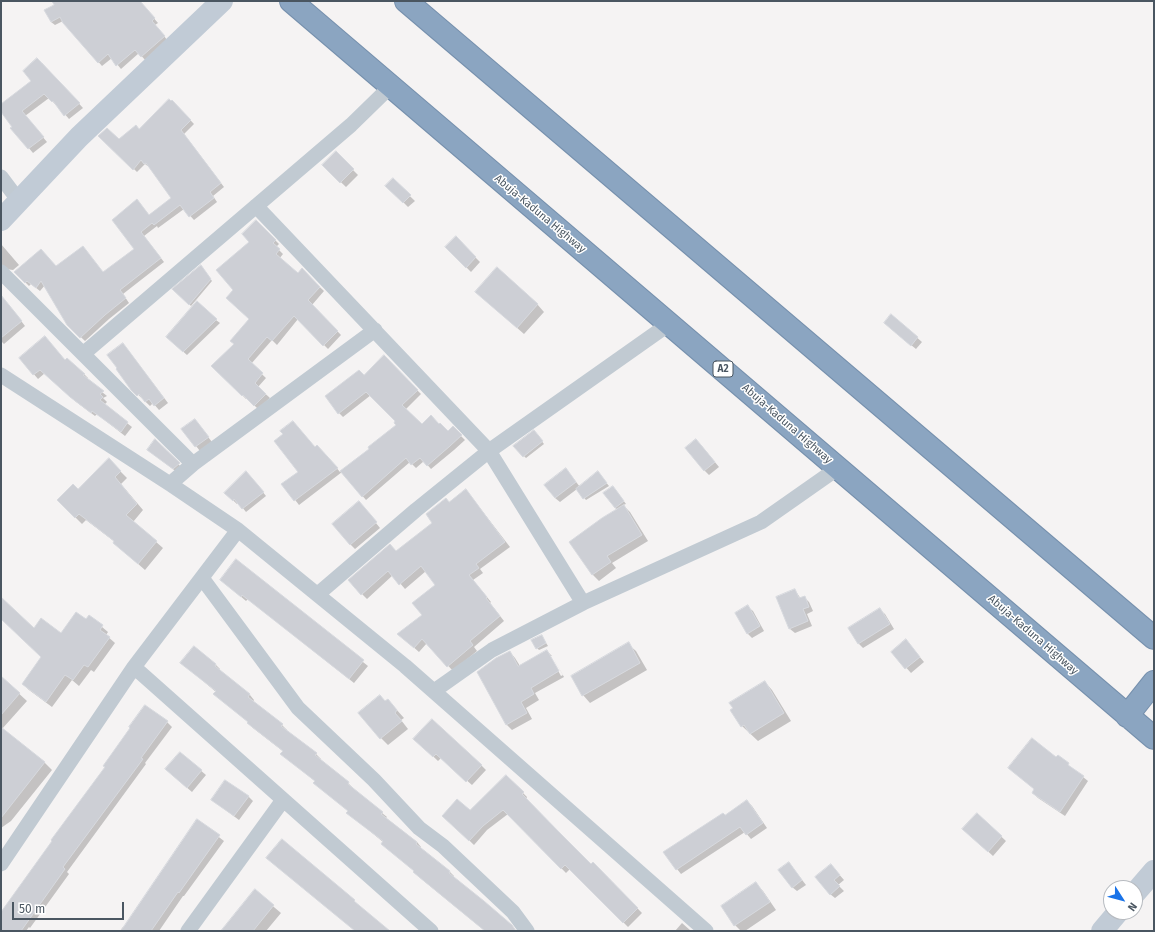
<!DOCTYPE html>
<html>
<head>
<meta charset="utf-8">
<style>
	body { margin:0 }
	#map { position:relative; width:1155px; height:932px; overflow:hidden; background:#f5f3f3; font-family:"Fira Sans",sans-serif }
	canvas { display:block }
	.frame { position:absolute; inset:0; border:2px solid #4a5661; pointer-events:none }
	.north { position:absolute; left:1103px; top:880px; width:40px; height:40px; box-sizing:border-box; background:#fff; border:1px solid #b7bbc0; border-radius:50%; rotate:126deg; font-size:11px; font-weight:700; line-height:16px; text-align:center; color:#4a5661 }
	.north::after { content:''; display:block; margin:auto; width:14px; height:18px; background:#1a73e8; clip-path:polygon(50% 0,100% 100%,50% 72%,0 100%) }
	.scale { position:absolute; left:12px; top:902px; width:112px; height:18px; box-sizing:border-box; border:2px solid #4a5661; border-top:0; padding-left:5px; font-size:12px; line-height:14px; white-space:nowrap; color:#4a5661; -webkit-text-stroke:3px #fff; paint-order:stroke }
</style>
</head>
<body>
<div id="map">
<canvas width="1155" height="932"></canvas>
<div class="frame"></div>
<div class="north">N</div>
<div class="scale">50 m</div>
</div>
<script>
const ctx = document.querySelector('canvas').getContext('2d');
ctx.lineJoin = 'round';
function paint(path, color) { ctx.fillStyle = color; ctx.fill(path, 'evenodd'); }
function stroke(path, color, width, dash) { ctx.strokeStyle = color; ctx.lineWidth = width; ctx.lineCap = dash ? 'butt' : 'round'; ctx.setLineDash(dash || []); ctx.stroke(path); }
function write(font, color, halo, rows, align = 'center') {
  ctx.font = font + ' "Fira Sans",sans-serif'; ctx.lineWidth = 3; ctx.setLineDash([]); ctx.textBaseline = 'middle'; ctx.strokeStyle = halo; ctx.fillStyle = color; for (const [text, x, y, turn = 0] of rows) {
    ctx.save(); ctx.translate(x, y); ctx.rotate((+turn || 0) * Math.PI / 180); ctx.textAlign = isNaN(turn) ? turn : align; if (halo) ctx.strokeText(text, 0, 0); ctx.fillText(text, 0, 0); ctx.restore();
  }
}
paint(new Path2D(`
	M61,1H139L158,23L155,25L168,41L145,60L139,53L121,69L112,58L102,66L63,21L55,25L51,22Z
	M42,63L83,108L69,119L57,105V106L49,98L25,116L47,142L33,153L12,128L13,127L1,111V105L33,81Z
	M172,101L194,124L184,134L224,187L213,196L217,202L194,220L184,209L158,228L157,226L144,236L164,262L123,294L129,303L109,319L85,341L67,324L45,285L40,291L31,284L29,286L15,272L56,267L103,273L135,249L137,200L149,215L172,198L149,167L145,164L137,172L100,136L119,141L139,130Z
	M336,153L358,175L346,187L323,165Z
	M393,180L415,201L408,207L387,186Z
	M256,221L279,244L276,247L283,254L279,259L298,275L302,270L324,291L312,305L341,335L328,349L298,319L277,345L272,340L251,364L266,378L258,387L270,398L258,409L247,398L246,399L213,366L235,344L250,319L235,290L251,242Z
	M456,238L480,262L471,272L446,247Z
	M1,244L19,265L13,270L6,269L1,271Z
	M201,266L212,281L191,306L174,289Z
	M484,299L537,304L544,312L524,334Z
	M1,309H12L25,326L4,344L1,341Z
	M892,316L922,342L916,349L890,328Z
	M216,320L220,323L187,355L171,341Z
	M127,349L168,403L159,410L153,403L150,406L132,389Z
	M384,357L421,394L406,409L422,425L435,421L448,433L453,428L465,440L454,450L431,469L424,461L416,468L410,462L366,500L342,472L299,505L283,484L299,472L315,448L322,451L340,472L371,449L398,426L396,421L371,395L343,417L339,413L364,376Z
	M20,358L65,361L84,374L88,378L87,380L107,396L103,398L107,402L104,405L132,427L125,436L97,414L95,416L75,401L45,373L38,379Z
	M195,420L212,442L200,451L196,446Z
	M536,434L544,444L526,458L515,447Z
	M155,440L183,469L178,473L148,450Z
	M701,445L719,467L709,475L704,470Z
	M109,460L127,478L121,484L143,510L133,522L163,548L145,570L121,549L114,543L115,542L86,520L82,524L58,500L78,491Z
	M570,474L580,487L600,475L609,486L586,500L577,489L560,502L555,498Z
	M249,475L266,496L246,512L238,502L237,504L225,493Z
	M615,489L626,504L623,505L630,512L648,541L612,563L616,568L599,581L593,575L570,543L618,510L615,508Z
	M466,490L510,547L480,569L483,573L473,580L491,602L490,603L504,621L474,647L477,651L453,671L427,643L419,652L403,638L423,616L437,586L426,571L405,589L393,575L367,599L362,594L396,552L434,523L449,503Z
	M363,507L380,528L355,549L350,544Z
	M236,561L368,666L354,683L248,599L246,601L226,584Z
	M795,590L801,599L804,597L809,602L813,611L807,614L812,626L795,633L790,629L777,598Z
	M1,598L34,629L61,635L86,621L89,616L108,632L106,635L115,643L94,672L91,670L79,686L72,680L52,707L29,690L23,684L42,657L1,618Z
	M748,607L753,611L764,631L752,638L748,634Z
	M880,610L885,614L894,629L863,648L859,644L850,628Z
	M543,638L548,646L539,650L537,648Z
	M628,644L636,651L647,670L590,703L583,695Z
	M910,645L924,662L911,673L892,652Z
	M547,651L552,656L564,677L535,693L539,700L526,708L532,719L512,730L506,724L510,652L515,658L520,666ZM550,656H552L563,675L561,676Z
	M182,663L216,665L220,669L219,671L250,695L254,700L253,702L282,725L287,730L286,731L316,754L321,759L320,760L348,783L353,788L352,789L387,817L386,818L417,842L421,847L420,849L450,872L454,876L453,878L516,931H485L419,877L414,872L415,871L383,842L353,817L349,811L316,782L287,758L284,752L253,728L248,723L249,722L216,692Z
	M1,677L27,701L2,729L44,762L52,770L11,821L1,828Z
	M765,682L772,690L791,721L758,741L742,726Z
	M388,700L404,718L401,720L408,729L388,745L381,738L386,702Z
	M167,722L172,727L145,763L146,764L67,872L69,874L30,928L29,927L26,931H1V914Z
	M419,743L481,765L486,770L472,785L441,758L438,761Z
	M180,753L206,775L192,792L171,774Z
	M1058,757L1088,781L1065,816L1038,798L1033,793Z
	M506,776L527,797L526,799L591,865L593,863L642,913L628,927L570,869L566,873L508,814L487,830L474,845L448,820L470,812Z
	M248,796L253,801L239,820L212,800Z
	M747,801L752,806L767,828L751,839L745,832L681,874L677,869L725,816Z
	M977,814L1006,841L993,856L968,833Z
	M198,821L224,841L184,896H183L159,931H120L123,927L124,928Z
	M789,863L806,885L797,891L792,887Z
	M831,865L844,880L838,885L844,891L835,898L830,894Z
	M756,884L763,891L776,910L745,931H741L735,925L722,906Z
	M255,891L281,913L266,931H226Z
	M682,923L691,931H675Z`), '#0003');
const building = new Path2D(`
	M52,1H140L155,18L152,21L165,36L141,57L135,50L116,66L108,54L98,63L63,23L60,17L51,22L44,10L54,5Z
	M37,58L80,103L64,116L53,101L52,102L44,94L22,111L44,137L28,149L10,128L12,127L1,112V104L31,81L23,71Z
	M169,99L171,101L172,100L191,120L181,130L221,183L210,192L214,198L189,217L180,205L154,225L152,223L141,232L161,258L120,290L126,298L105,315L80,338L67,325L41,281L36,288L27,281L25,283L14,272L41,249L56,266L83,246L103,272L134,249L112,220L137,199L149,215L171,198L146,163L144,164L141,160L133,170L98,136L107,128L119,139L136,125L139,129Z
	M336,151L354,169L340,183L322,165Z
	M393,178L411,195L403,203L385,186Z
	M256,220L276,240L273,243L280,249L276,254L298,273L302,268L320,287L308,300L338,331L323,346L294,316L272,341L267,337L248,359L263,373L255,383L266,394L254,406L243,395L242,396L211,366L234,344L230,341L249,319L226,298L233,290L216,270L249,242L242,234Z
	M456,236L476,257L466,268L445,247Z
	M201,265L211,279L189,305L172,289Z
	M497,267L538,304L517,328L475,292Z
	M1,295L22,321L1,338Z
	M197,301L217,319L183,352L166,337Z
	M891,314L918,337L911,346L884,323Z
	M45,336L65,360L67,358L85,374L83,375L104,391L100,394L103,397L100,400L128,422L121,432L92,411L91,413L70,397L40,370L33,375L19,358Z
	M123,343L164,398L154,406L149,399L145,402L139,394L137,396L131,390L116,369L117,368L107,355Z
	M384,355L418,390L402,405L422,424L431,415L439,424L440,423L448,431L453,426L462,435L450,446L427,466L420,458L411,465L406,458L362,497L340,471L369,449L368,447L396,425L394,423L395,421L366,392L338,414L325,396L359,370L364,375Z
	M195,419L209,437L195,447L181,429Z
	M293,421L315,447L317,445L338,468L294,501L281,484L298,472L274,441L283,434L280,431Z
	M534,430L543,441L523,457L513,446Z
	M155,439L180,463L173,469L147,450Z
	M696,439L715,462L704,471L685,448Z
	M109,458L121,471L115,477L137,504L126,515L157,541L138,564L113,543L114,541L79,514L75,518L57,500L73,484L78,489Z
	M566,468L576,482L555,498L544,485Z
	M246,471L264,492L242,509L234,499L233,501L224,493Z
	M598,471L607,483L583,499L576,489Z
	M613,486L624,501L615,508L603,493Z
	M466,489L505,542L476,564L479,568L469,575L487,597L486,598L500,616L470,641L473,645L447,667L422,639L414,648L397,634L422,615L412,603L435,585L421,566L399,585L388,571L361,595L348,580L390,544L396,551L432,523L426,514L446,498L449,502Z
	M359,501L377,522L350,545L332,524Z
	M624,505L642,535L607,556L611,562L592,575L569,542L602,518Z
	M236,559L364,660L349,679L242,595L241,597L220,580Z
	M795,589L799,598L805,596L809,607L803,609L808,621L789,629L776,597Z
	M1,597L34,628L41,618L61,633L76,612L86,619L89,615L103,625L100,630L110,637L88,667L84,665L73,680L65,675L46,702L22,684L41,657L1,619Z
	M748,605L760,626L747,634L735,613Z
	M880,608L890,624L858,644L848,628Z
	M542,635L546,643L536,649L531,640Z
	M906,639L920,657L905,669L891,652Z
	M629,642L640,663L582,696L571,676Z
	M194,646L216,664L215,666L250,694L248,697L283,724L281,726L317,753L315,755L349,782L348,784L383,812L381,814L417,842L416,844L450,871L449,873L484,901L512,925L516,931H485L413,872L414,871L381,844L383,841L346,813L348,811L313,783L315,781L280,754L283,751L247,723L248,722L213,694L216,691L180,663Z
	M547,650L559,671L531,688L534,694L521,702L527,713L506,725L477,672L496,658L510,651L518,666Z
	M1,676L20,693L1,715Z
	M765,681L784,713L750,734L744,725L741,727L730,710L733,708L729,703Z
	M380,695L385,701L388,699L397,710L395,713L402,721L380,739L358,713Z
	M145,705L168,721L141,758L143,759L63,867L65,869L21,931H1V912L52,841L51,840L105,767L103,766L130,728L129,727Z
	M432,719L482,765L466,782L436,754L433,757L413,739Z
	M1,727L45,762L1,818Z
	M1032,738L1056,757L1058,755L1069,763L1068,765L1084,776L1060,812L1032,793L1034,789L1008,768Z
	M180,752L202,770L187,788L165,769Z
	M506,775L524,792L522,794L561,834L591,864L593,862L638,908L623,923L565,865L561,869L503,810L483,826L469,841L442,816L457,799L470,810Z
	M225,780L249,796L234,816L211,800Z
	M747,800L763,823L746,835L740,827L676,870L663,852L723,813L725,815Z
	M977,813L1002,836L988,852L962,829Z
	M197,819L220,835L179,893L178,892L151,931H121Z
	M282,839L355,900L354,901L390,931H355L266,858Z
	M789,862L802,880L792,888L778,870Z
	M831,864L840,875L834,880L840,886L830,895L815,877Z
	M756,882L770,902L734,926L721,906Z
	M255,889L274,905L253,931H221Z`);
paint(building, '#cdcfd5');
stroke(building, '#d7d9de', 1);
const highway = new Path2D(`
	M291,1L1154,738
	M406,1L1154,638
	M1127,716L1154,682`);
stroke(highway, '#7690ad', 24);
stroke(new Path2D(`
	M1,177L19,201
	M256,206L489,451L583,603
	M1,272L193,464
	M83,354L351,125L391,86
	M1,375L170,484L238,530L405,666L706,931
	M170,484L193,464L375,330
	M202,578L298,708L374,780L419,828L443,846L513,912L527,931
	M318,594L416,510L489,451L669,324
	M134,667L431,931
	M434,691L492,650L583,603L761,522L838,468
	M1,864L134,667L238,530
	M188,931L283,800`), '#c1cad2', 15);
stroke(new Path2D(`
	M1,220L79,137L222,1
	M1135,893L1154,871
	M1102,931L1118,912`), '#c1cbd6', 22);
stroke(highway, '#8ba5c1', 22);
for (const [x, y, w] of [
	[723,369,20]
]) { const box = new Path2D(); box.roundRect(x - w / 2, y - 8, w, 16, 3); ctx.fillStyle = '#fff'; ctx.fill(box); stroke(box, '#4a5661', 1); }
write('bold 10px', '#4a5661', null, [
	["A2",723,369]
]);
write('11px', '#4a5661', '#fff', [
	["Abuja-Kaduna Highway",540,214,40],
	["Abuja-Kaduna Highway",787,424,41],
	["Abuja-Kaduna Highway",1033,635,41]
]);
</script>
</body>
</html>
